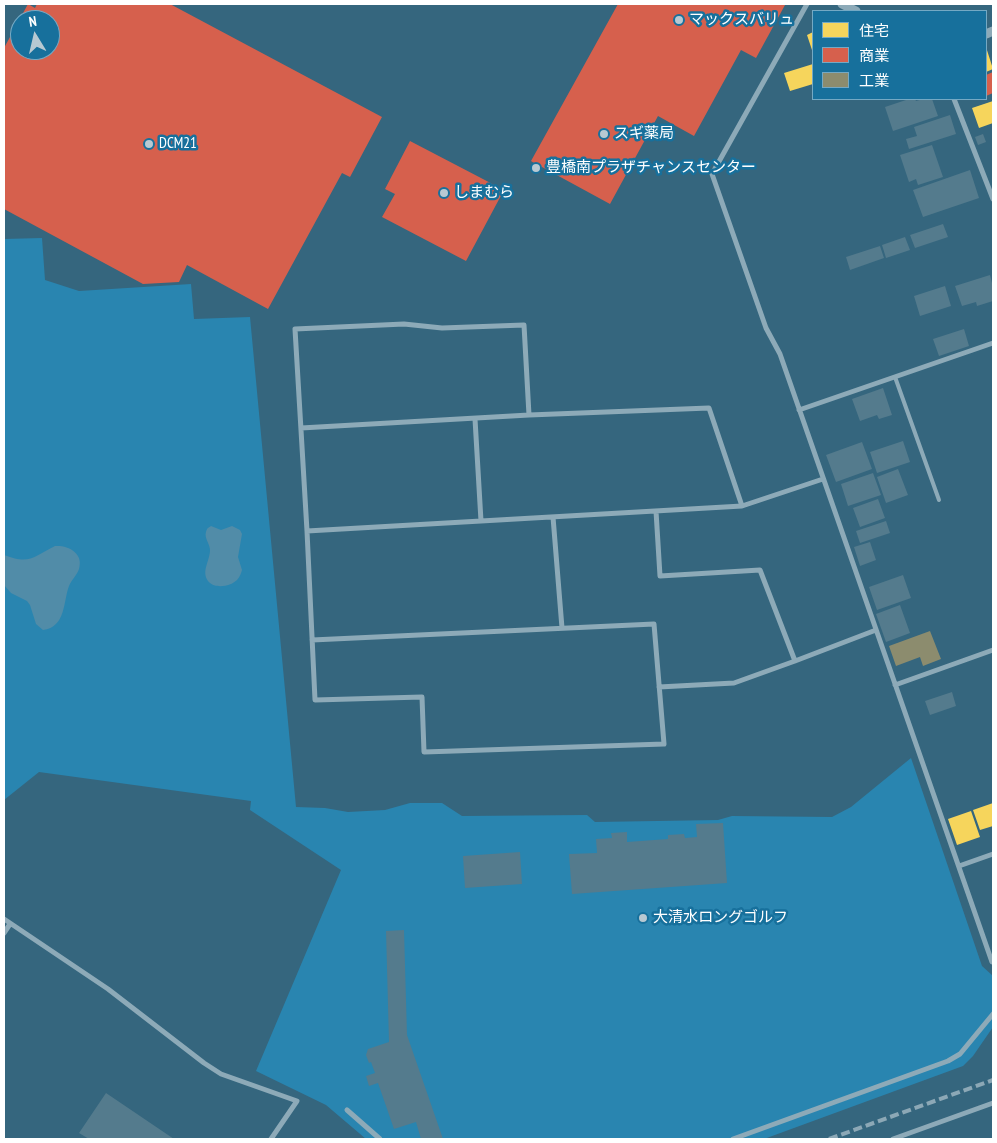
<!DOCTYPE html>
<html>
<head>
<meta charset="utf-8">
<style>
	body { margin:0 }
	#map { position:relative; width:997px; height:1143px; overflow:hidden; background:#35667e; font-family:"PT Sans Narrow","Noto Sans JP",sans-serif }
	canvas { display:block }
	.frame { position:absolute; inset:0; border:5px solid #fff; pointer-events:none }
	.legend { position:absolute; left:812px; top:10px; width:175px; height:90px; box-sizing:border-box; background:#17709c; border:1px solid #74a9c4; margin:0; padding:6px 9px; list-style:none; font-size:15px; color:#fff }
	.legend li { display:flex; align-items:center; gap:10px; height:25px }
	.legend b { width:25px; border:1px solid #74a9c4 }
	.north { position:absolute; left:10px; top:10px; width:50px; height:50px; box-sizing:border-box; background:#17709c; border:1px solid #74a9c4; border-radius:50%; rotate:351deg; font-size:14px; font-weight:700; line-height:20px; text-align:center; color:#fff }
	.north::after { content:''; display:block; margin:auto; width:18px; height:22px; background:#b8c9d2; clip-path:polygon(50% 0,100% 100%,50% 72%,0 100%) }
</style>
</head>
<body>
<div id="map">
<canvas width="997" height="1143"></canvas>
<div class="frame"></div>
<ul class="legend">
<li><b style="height:14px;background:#f6d55c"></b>住宅</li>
<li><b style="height:14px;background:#d6604d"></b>商業</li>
<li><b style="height:14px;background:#8c8c6e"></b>工業</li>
</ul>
<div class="north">N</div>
</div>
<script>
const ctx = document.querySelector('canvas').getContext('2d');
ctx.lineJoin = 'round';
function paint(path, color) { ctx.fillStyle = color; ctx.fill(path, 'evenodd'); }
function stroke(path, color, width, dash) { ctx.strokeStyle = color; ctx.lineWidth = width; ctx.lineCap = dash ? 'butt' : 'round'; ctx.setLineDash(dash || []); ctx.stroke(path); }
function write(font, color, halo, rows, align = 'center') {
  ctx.font = font + ' "PT Sans Narrow","Noto Sans JP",sans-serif'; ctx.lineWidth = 5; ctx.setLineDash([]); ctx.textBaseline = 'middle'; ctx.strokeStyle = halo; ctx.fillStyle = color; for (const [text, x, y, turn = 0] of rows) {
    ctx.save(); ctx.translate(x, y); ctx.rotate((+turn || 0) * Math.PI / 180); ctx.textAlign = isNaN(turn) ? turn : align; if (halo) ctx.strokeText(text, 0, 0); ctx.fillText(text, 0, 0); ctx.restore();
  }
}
paint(new Path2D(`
	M42,238L45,280L79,291L191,284L194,319L250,317L296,807L325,808L348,812L385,810L410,803H442L462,816L587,815L595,822L718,820L732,816L832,817L851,807L911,758L982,966L993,976V1027L973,1056L963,1066L764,1139H366L326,1105L256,1071L341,870L250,810L251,801L39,772L4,800V239Z`), '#2985b0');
paint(new Path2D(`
	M211,526L221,530L232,526L240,530L242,534L238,557L242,570C241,573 240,577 237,580C230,587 214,589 208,581C201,571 210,561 210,550C210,544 204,538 206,532C207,528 208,528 211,526Z
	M55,546C68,545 84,553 79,569C77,575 72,579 69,586C63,602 66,627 43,630L36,624L30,605L27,601L11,593L4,585V555C30,565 33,557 55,546Z`), '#518ca8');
paint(new Path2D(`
	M813,32V53L807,35Z
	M986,47L993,69L986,72Z
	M813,64V84L790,91L784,73Z
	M993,101V123L979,128L972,108Z
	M993,803V826L980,830L973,810Z
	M971,811L980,837L957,845L948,819Z`), '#f6d55c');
paint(new Path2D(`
	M28,4L35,8L37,4H170L382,117L350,177L342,173L268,309L187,265L179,282L143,284L4,209V48ZM20,20H50V50H20Z
	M618,4L785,5L756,58L741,50L694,136L658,116L610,204L542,167L539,173L531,168L534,163L531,161Z
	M993,72V93L986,96V75Z
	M410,141L504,190L466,261L382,217L395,194L385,189Z`), '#d6604d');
paint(new Path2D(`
	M930,631L941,659L923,666L920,657L896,666L889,646Z`), '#8c8c6e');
paint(new Path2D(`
	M909,99H915L916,101L923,99H932L938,116L893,131L885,107Z
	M950,115L956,134L909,149L906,139L917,136L914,127Z
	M983,134L986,142L978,145L975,137Z
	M932,145L943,177L918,185L916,179L909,182L900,155Z
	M970,170L979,198L923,217L913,190Z
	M943,224L948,237L915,248L910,235Z
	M905,237L910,250L886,258L882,245Z
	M880,246L884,258L850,270L846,257Z
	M990,275L993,287V301L977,306L976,302L962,306L955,286Z
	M945,286L951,306L920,316L914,296Z
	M964,329L969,346L939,356L933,339Z
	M883,388L892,415L879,419L877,415L860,421L852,399Z
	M903,441L910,462L877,473L870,452Z
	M862,442L872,469L836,482L826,455Z
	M898,469L908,495L886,503L877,477Z
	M873,473L881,495L848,506L841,484Z
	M878,499L885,518L860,527L853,508Z
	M886,521L890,533L860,543L856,531Z
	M870,542L876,560L860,566L854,547Z
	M903,575L911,598L877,610L869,587Z
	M900,605L910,633L886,642L876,614Z
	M952,692L956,706L930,715L925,701Z
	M723,823L727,883L572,894L569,854L597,853L596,839L612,838L611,833L627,832V842L668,839V835L684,834L685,838L697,837L696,824Z
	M520,852L522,884L465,888L463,856Z
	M404,930L407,1035L443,1139H421L416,1122L394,1129L378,1083L369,1086L366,1076L375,1073L371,1062L369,1063L366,1055L368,1049L389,1042L386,931Z
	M106,1093L174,1139H89L79,1133Z`), '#547b8d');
stroke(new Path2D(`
	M895,377L939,500`), '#8daab8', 4);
stroke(new Path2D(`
	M807,4L712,174L766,328L780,354L992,962H993
	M954,99L993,199
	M799,410L993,343
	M475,419L481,521
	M301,428L529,415
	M742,506L709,408L529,415L524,325L442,328L404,324L295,329L307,531L742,506L823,479
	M656,511L660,576L760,570L795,661L876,630
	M553,517L562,628
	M307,531L315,700L422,697L424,752L664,744L654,624L312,640
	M895,685L993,650
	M659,687L734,683L795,661
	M959,866L993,854
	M4,919L108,989L204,1063L221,1074L297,1101L271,1139
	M4,933L10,924
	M347,1110L380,1139
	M733,1139L948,1061L960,1054L993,1014
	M893,1139L993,1103`), '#8daab8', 5);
stroke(new Path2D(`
	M842,4L856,11
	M986,34L993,31`), '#8daab8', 9);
stroke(new Path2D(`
	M829,1139L993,1080`), '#8ca8b6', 4, [9, 4]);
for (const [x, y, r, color] of [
	[679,20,5,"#b8c9d2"],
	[604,134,5,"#b8c9d2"],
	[149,144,5,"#b8c9d2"],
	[536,168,5,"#b8c9d2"],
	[444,193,5,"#b8c9d2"],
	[643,918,5,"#b8c9d2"]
]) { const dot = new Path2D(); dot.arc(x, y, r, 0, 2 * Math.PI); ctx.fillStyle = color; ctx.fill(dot); stroke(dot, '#17709c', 2); }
write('15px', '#fff', '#17709c', [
	["マックスバリュ",689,20],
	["スギ薬局",614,134],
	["DCM21",159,144],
	["豊橋南プラザチャンスセンター",546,168],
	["しまむら",454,193],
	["大清水ロングゴルフ",653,918]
], 'left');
</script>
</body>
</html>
